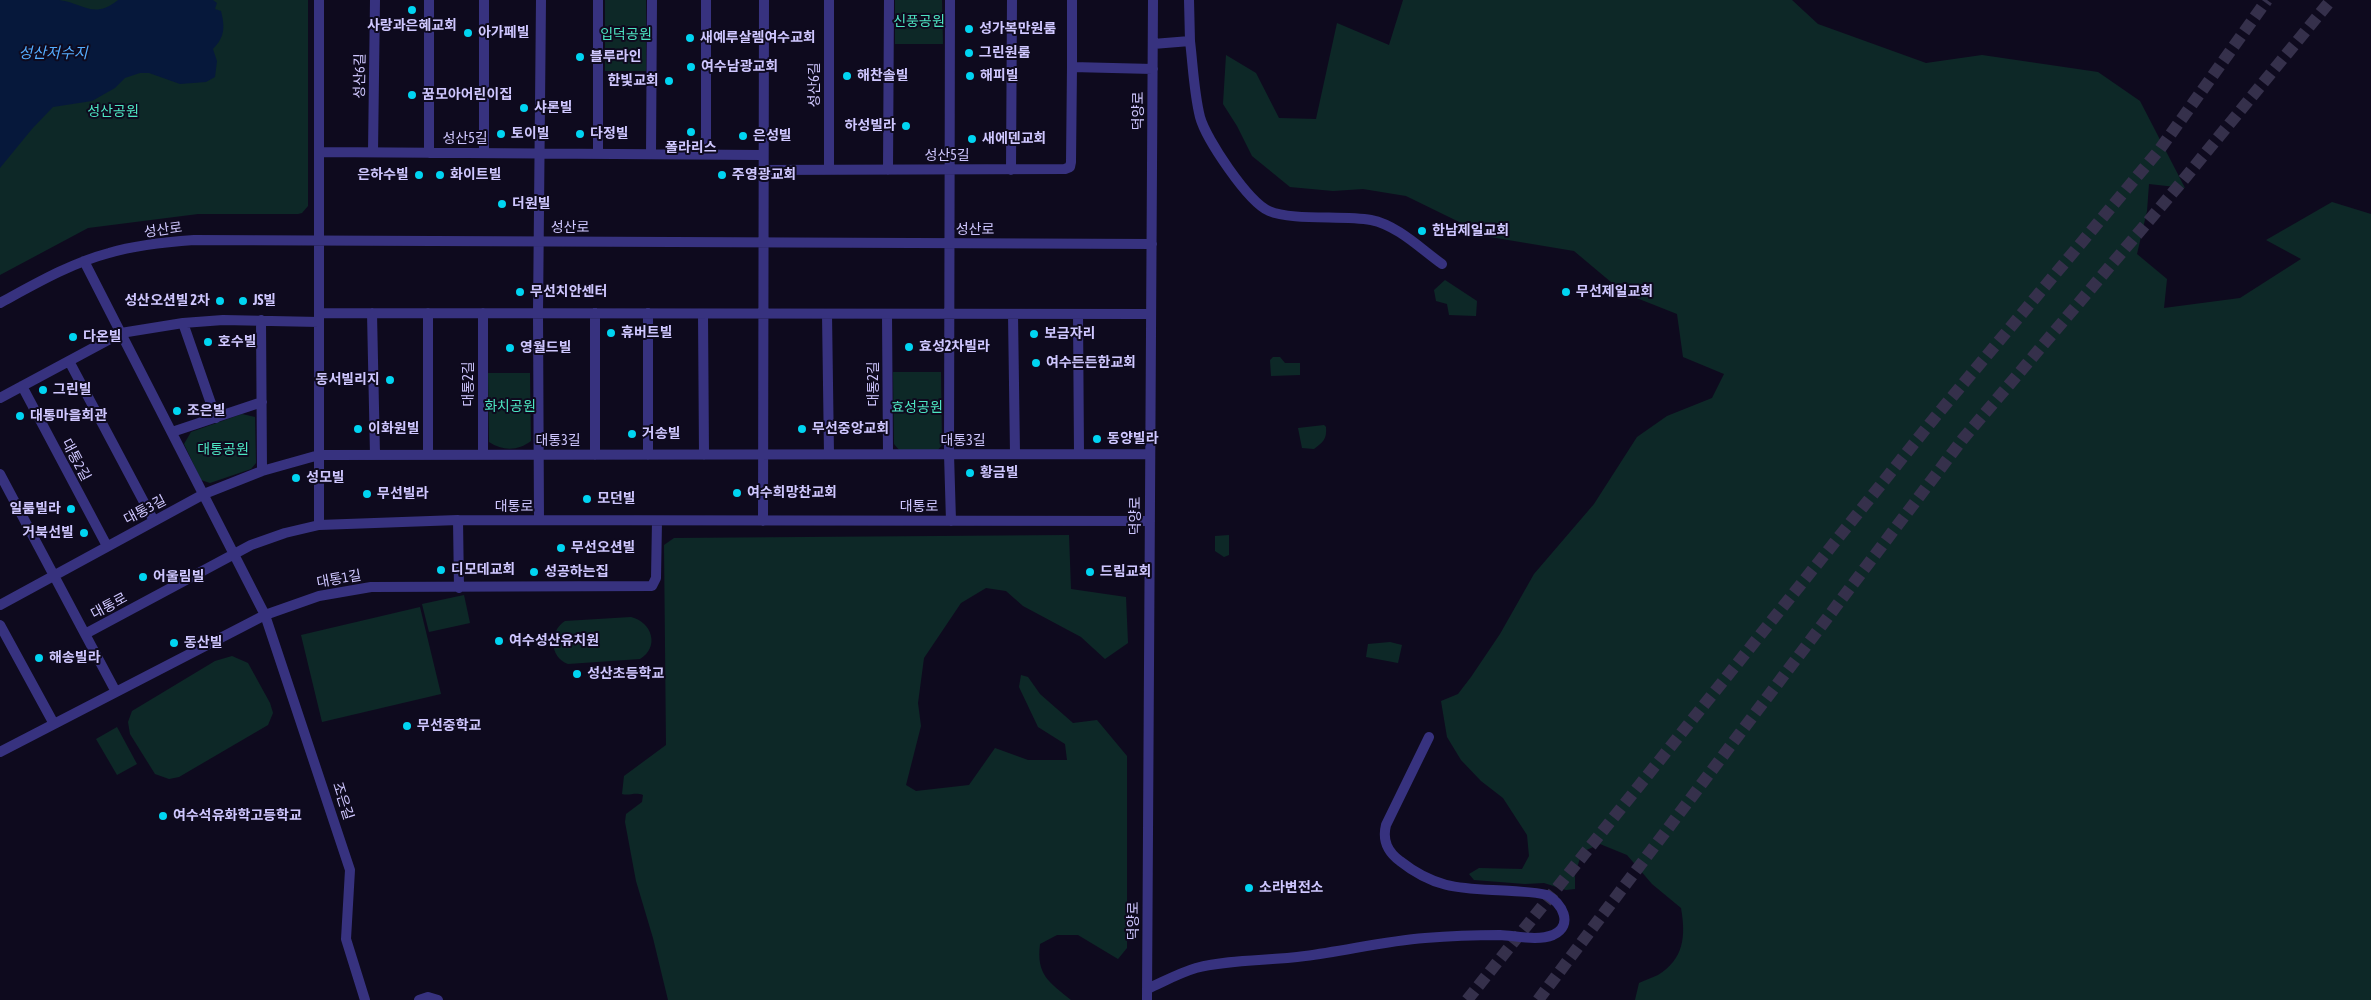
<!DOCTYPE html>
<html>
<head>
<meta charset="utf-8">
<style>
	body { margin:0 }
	canvas { display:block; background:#0e0a1e }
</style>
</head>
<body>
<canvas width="2371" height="1000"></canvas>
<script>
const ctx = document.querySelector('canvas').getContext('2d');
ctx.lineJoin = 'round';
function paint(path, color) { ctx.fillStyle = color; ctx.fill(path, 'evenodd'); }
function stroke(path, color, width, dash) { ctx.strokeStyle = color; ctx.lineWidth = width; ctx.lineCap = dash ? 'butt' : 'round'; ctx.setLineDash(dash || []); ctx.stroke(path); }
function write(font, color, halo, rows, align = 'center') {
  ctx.font = font + ' "Asap Condensed","Noto Sans KR",sans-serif'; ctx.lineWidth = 4; ctx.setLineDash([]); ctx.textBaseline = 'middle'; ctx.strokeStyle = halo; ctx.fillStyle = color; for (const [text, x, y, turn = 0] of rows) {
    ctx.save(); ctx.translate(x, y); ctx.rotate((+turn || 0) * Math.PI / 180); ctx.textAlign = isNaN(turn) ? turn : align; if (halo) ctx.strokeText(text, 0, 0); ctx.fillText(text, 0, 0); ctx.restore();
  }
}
paint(new Path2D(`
	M0,0H308V206L302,213L298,214H198L88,228L0,275Z
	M605,0H646V71H605Z
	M895,0H942L943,44H895Z
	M1403,0H1792L1818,24L1926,63L1982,55L2098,72L2140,101L2185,188L2149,184L2147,211L2137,254L2167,279L2164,308L2240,298L2301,259L2266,240L2332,202L2371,214V1000H1635L1639,983C1645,980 1652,978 1658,975C1684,959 1686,936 1681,908L1652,884L1627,855L1600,844L1582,852L1575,874V889L1566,890L1544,883L1525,884L1474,880L1469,874L1479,868L1522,869L1529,856L1527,835L1503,798L1481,781L1461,760L1447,737L1441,701L1458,694L1471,677L1500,634L1534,574L1594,504L1637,437L1667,416L1712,398L1724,374L1683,357L1677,314L1624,293L1574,251L1490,237L1406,196L1363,189L1333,191L1290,187L1252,156L1237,126L1223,104L1226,55L1256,73L1279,118L1316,119L1337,23L1389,45Z
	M1445,280L1477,301L1476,316L1449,315L1447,304L1436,301L1434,290Z
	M1273,357H1280L1285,363H1300V375L1271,376L1270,360Z
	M893,372H941L942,445L937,451H900L894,444Z
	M488,373H530L531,441C518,451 503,451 489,442Z
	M242,414L255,417L256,463L251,469L210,483L201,480L184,444L191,432Z
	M1324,425L1326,427C1327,439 1323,442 1314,449L1302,448L1298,428Z
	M1069,535L1071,589L1126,597L1128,643L1105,659L1081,637L1023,606L1006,591L986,588L961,603L924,658L918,703L921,726L906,785L916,791L969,785L995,748L1028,760H1067L1065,744L1038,727L1019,687L1021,675L1028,677L1040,694L1073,723L1097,720L1127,756V948L1118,959L1078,935H1057L1040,944C1036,975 1049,982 1071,1000H668L653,938L636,881L625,822L626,814L642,802L643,795C635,792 629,796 622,794L624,776L666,745L664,545L674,538Z
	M1229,535V555L1224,557L1215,551V536Z
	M464,595L470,623L429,632L422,604Z
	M420,607L441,694L322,722L301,635Z
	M631,617C652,622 660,647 640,659L568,664C549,657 549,631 565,621Z
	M1390,642L1402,645L1398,663L1366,657L1368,644Z
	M232,656L248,663L270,703L273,713L268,725L179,777L169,779L155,774L130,734L128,722L132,711L215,661Z
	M117,727L137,764L117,775L96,739Z`), '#0d2827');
paint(new Path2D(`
	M0,0C19,0 40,0 59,0C84,3 93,20 118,0H213L217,3L215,9L221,11C225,27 225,37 213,49L217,61L215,77L206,82L180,84L149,73H140L125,78L115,88L92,101L53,107L32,129L0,168Z`), '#06183b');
stroke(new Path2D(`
	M1467,1000L1936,416L2160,149L2267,0
	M1538,1000L1962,440L2180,184L2331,0`), '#35304b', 12, [12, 6]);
stroke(new Path2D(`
	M598,0V154
	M706,0V154
	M829,0V170
	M950,0L949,454L951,521
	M1072,0V67
	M1189,0L1190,41
	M1153,44L1190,41C1193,66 1194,93 1200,117C1206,139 1248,202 1269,211C1292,221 1343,215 1371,220C1397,225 1421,249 1442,264
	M319,152L762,155
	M373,152L375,0
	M429,153V0
	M484,153V0
	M651,154L652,0
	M762,170L1065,169L1070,167L1071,162L1072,67L1153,69
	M888,170L889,0
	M1011,170L1012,0
	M84,261L265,615L350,870L346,939L365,1000
	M0,303C35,284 71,263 109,253C136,245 165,242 194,240L1152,244
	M319,313L1151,314
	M372,313L375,455
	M428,313V455
	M595,313V455
	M648,313V455
	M703,314L704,455
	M827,314L829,454
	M887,314L888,454
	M1013,314L1015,454
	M1078,314L1079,454
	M261,320L262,471
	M183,323L216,418
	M69,361L154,521
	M22,386L107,546
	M0,398L121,333L183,323L223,320L319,322
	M172,432L262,402
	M483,455V313
	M0,474L85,634L251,545L285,533L319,525L458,520L1150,521
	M458,520L459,588
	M539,520L538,313L541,0
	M763,521L764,0
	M319,525V0
	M0,605L204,494L262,471L319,455L1150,454
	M0,625L54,724
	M85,634L116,692
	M0,752L265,615L319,596L371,587L652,586L656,578L657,521
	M1147,989C1163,982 1179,973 1196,968C1231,959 1269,961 1305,956C1345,951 1385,941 1425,938C1449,936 1476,935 1500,935C1517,936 1538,941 1553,935C1575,925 1561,902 1547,895C1536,892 1524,892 1512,891C1467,888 1439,892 1400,861C1388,852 1382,841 1386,825L1429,737
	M419,1000L428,997L438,1000
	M1147,1000L1153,0`), '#37327f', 10);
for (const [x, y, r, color] of [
	[412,10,5,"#00d5f2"],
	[969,29,5,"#00d5f2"],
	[468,33,5,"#00d5f2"],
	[690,38,5,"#00d5f2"],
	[969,53,5,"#00d5f2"],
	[580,57,5,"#00d5f2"],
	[691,67,5,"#00d5f2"],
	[847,76,5,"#00d5f2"],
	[970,76,5,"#00d5f2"],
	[669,81,5,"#00d5f2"],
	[412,95,5,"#00d5f2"],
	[524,108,5,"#00d5f2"],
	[906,126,5,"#00d5f2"],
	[691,132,5,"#00d5f2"],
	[501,134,5,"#00d5f2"],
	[580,134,5,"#00d5f2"],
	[743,136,5,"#00d5f2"],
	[972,139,5,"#00d5f2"],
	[419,175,5,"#00d5f2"],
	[440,175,5,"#00d5f2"],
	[722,175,5,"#00d5f2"],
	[502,204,5,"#00d5f2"],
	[1422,231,5,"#00d5f2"],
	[520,292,5,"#00d5f2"],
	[1566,292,5,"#00d5f2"],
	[220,301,5,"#00d5f2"],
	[243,301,5,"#00d5f2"],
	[611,333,5,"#00d5f2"],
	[1034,334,5,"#00d5f2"],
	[73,337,5,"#00d5f2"],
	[208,342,5,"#00d5f2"],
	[909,347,5,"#00d5f2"],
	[510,348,5,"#00d5f2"],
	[1036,363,5,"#00d5f2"],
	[390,380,5,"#00d5f2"],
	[43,390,5,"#00d5f2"],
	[177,411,5,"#00d5f2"],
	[20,416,5,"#00d5f2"],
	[358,429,5,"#00d5f2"],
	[802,429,5,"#00d5f2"],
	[632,434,5,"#00d5f2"],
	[1097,439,5,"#00d5f2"],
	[970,473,5,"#00d5f2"],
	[296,478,5,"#00d5f2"],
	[737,493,5,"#00d5f2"],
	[367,494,5,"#00d5f2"],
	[587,499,5,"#00d5f2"],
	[71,509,5,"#00d5f2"],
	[84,533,5,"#00d5f2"],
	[561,548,5,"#00d5f2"],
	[441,570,5,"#00d5f2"],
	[534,572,5,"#00d5f2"],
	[1090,572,5,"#00d5f2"],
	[143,577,5,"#00d5f2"],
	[499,641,5,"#00d5f2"],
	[174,643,5,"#00d5f2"],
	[39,658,5,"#00d5f2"],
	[577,674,5,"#00d5f2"],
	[407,726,5,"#00d5f2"],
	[163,816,5,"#00d5f2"],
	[1249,888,5,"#00d5f2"]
]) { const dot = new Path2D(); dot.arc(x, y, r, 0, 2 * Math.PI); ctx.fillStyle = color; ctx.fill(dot); stroke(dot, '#0e0a1e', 2); }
write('14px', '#4de5c2', '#0e0a1e', [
	["신풍공원",919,22],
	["입덕공원",626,35],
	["성산공원",113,112],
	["화치공원",510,407],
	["효성공원",917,408],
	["대통공원",223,450]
]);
write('bold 14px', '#cfc7ff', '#0e0a1e', [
	["사랑과은혜교회",412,26,"center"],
	["성가복만원룸",979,29],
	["아가페빌",478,33],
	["새예루살렘여수교회",700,38],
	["그린원룸",979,53],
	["블루라인",590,57],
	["여수남광교회",701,67],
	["해찬솔빌",857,76],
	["해피빌",980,76],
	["한빛교회",659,81,"right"],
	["꿈모아어린이집",422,95],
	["샤론빌",534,108],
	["하성빌라",896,126,"right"],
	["토이빌",511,134],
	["다정빌",590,134],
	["은성빌",753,136],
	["새에덴교회",982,139],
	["폴라리스",691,148,"center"],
	["은하수빌",409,175,"right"],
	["화이트빌",450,175],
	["주영광교회",732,175],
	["더원빌",512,204],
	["한남제일교회",1432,231],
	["무선치안센터",530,292],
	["무선제일교회",1576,292],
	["성산오션빌 2차",210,301,"right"],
	["JS빌",253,301],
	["휴버트빌",621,333],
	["보금자리",1044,334],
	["다온빌",83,337],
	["호수빌",218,342],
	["효성2차빌라",919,347],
	["영월드빌",520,348],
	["여수든든한교회",1046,363],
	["동서빌리지",380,380,"right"],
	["그린빌",53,390],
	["조은빌",187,411],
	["대통마을회관",30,416],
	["이화원빌",368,429],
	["무선중앙교회",812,429],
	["거송빌",642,434],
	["동양빌라",1107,439],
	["황금빌",980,473],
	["성모빌",306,478],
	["여수희망찬교회",747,493],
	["무선빌라",377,494],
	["모던빌",597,499],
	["일룸빌라",61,509,"right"],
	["거북선빌",74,533,"right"],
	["무선오션빌",571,548],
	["디모데교회",451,570],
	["성공하는집",544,572],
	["드림교회",1100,572],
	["어울림빌",153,577],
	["여수성산유치원",509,641],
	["동산빌",184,643],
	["해송빌라",49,658],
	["성산초등학교",587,674],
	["무선중학교",417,726],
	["여수석유화학고등학교",173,816],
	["소라변전소",1259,888]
], 'left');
write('14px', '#cfc7ff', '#0e0a1e', [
	["성산6길",360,76,-89],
	["성산6길",815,85,-90],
	["덕양로",1139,111,-90],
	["성산5길",465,139],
	["성산5길",947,156],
	["성산로",570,228],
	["성산로",163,230,-8],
	["성산로",975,230],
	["대통2길",469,384,-90],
	["대통2길",874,384,-90],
	["대통3길",558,441],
	["대통3길",963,441],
	["대통2길",76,460,62],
	["대통로",514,507],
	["대통로",919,507],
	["대통3길",145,510,-28],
	["덕양로",1136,516,-90],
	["대통1길",339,579,-10],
	["대통로",109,606,-28],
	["조은길",343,801,72],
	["덕양로",1134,921,-90]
]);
write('italic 15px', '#55adff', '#0e0a1e', [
	["성산저수지",53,53]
]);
</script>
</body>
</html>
